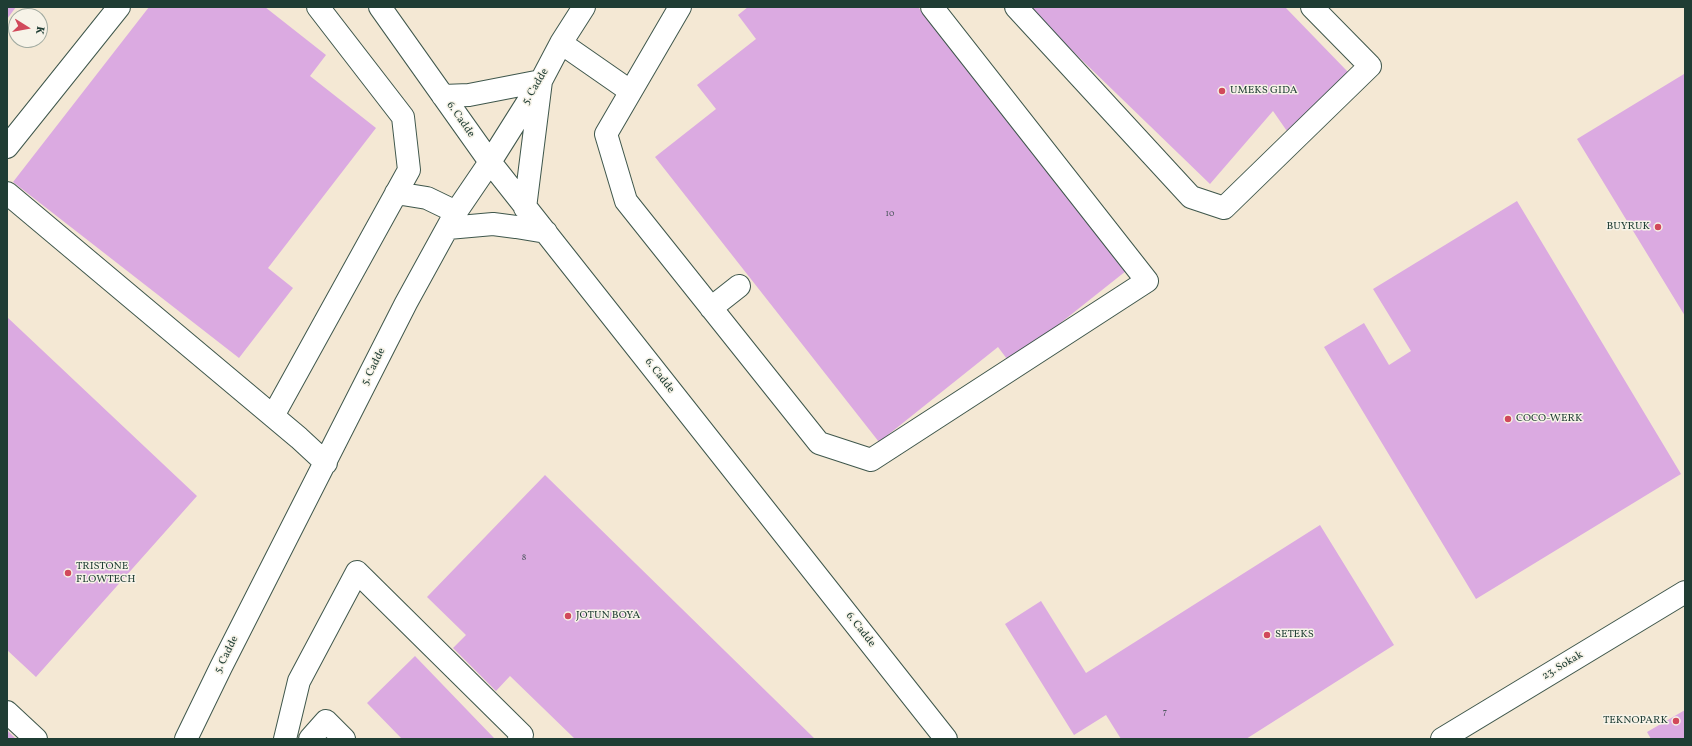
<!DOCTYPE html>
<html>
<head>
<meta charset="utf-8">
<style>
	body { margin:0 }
	#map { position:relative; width:1692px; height:746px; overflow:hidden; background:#f4e8d4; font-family:Vollkorn,serif }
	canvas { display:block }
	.frame { position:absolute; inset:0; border:8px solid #1f3d34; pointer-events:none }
	.north { position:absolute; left:8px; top:8px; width:40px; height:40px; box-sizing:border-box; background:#f7f3e8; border:1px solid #a1aaa0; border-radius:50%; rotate:101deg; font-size:11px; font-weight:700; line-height:16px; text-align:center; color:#1f3d34 }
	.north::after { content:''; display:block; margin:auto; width:14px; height:18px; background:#d1495b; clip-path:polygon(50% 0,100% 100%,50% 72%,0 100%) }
</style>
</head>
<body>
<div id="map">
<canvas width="1692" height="746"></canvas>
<div class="frame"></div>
<div class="north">K</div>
</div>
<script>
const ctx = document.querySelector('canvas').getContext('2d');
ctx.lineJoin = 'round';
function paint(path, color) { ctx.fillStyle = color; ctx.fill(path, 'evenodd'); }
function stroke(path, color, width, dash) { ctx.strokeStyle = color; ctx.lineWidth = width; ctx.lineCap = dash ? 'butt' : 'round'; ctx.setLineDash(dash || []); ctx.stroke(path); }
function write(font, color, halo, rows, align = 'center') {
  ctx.font = font + ' Vollkorn,serif'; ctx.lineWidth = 3; ctx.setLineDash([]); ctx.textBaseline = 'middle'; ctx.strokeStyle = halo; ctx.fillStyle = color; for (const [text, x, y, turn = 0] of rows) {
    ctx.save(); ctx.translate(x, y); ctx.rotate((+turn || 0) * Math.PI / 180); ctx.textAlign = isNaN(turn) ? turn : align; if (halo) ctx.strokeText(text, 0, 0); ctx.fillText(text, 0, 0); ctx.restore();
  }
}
paint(new Path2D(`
	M7,7H16L7,19Z
	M149,7H265L326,55L310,76L376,128L268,268L293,288L239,358L13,182Z
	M748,7H918L1126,271L1010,363L998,347L879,442L655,157L716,109L697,85L756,39L738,15Z
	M1027,7H1285L1348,72L1289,134L1273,111L1210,184Z
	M1684,74L1685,76V316L1577,139Z
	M1517,201L1681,474L1476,599L1324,347L1364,323L1389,365L1411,351L1373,289Z
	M7,317L197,496L36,677L7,650Z
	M545,475L815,739H575L510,676L496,691L453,648L466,635L427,597Z
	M1320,525L1394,645L1246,739H1121L1106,715L1074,735L1005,624L1041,601L1086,673Z
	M415,656L494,738L493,739H402L367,703Z
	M1685,710V739H1651L1647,732Z
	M7,730L16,739H7Z`), '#dbaae1');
const minor = new Path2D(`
	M380,7L490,162L946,739
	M680,7L606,134L626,201L819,443L871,460L1147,281L932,7
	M1016,7L1191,197L1224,208L1370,66L1312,7
	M561,43L630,91
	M443,96L469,95L541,81L525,208
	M7,147L119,7
	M7,193L299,438L326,463
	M396,193L427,198L456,212
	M448,228L493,224L516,227L546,232
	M711,308L739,286
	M273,416L409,170L403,117L318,7
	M7,712L36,739
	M186,739L221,667L406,303L456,212L490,162L541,81L561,43L584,7
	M285,739L299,681L357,572L522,735L519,739
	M310,739L326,721L344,739
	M1442,739L1685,592`);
stroke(minor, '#3f574c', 24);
stroke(minor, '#fff', 22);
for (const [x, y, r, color] of [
	[1222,91,4,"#d1495b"],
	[1658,227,4,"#d1495b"],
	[1508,419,4,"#d1495b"],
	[68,573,4,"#d1495b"],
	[568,616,4,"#d1495b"],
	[1267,635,4,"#d1495b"],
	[1676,721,4,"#d1495b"]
]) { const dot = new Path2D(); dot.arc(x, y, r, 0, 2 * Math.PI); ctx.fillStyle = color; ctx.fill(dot); stroke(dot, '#f7f3e8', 1.5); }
write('9px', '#4e585f', null, [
	["10",890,214],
	["8",524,558],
	["7",1165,712]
]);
write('11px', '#1f3d34', '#f7f3e8', [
	["5. Cadde",536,87,-59],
	["6. Cadde",460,120,55],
	["5. Cadde",374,367,-63],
	["6. Cadde",659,376,52],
	["6. Cadde",860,630,52],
	["5. Cadde",227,655,-63],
	["23. Sokak",1563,666,-31]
]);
write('11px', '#1f3d34', '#f7f3e8', [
	["UMEKS GIDA",1230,91],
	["BUYRUK",1650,227,"right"],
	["COCO-WERK",1516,419],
	["TRISTONE",76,567],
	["FLOWTECH",76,580],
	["JOTUN BOYA",576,616],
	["SETEKS",1275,635],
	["TEKNOPARK",1668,721,"right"]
], 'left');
</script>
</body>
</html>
